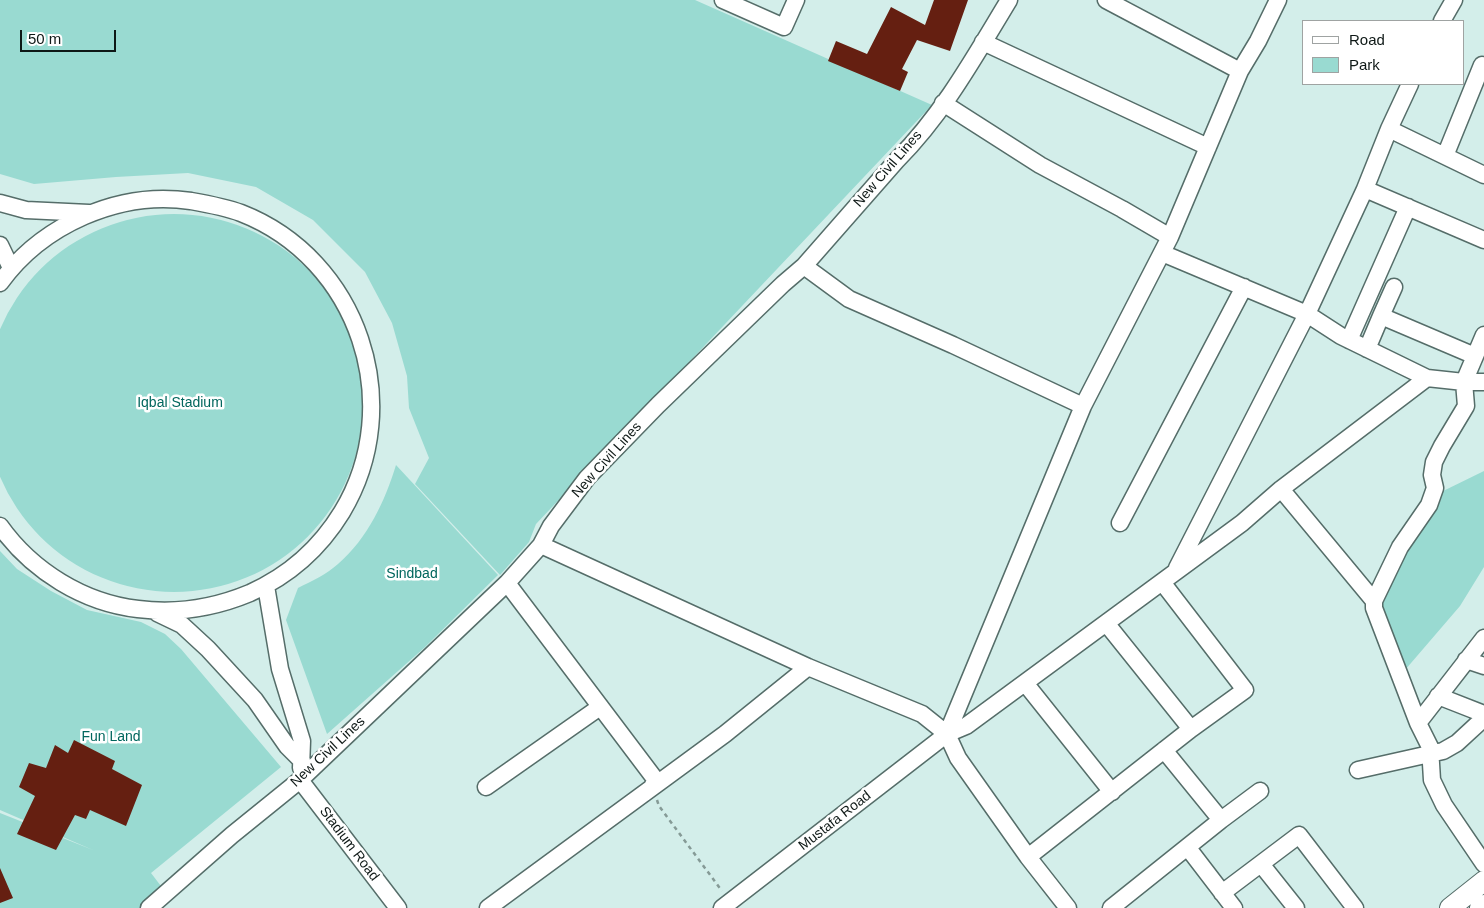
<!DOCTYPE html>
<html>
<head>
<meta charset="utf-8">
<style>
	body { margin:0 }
	#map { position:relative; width:1484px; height:908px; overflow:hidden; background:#d3eeea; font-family:Arial,sans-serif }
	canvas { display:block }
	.legend { position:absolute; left:1302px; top:20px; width:162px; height:65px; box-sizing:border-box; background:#fff; border:1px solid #9fa3a2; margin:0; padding:6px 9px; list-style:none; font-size:15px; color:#0e1816 }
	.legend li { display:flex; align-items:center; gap:10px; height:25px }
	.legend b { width:25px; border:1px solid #9fa3a2 }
	.scale { position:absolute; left:20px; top:30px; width:96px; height:22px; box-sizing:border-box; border:2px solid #0e1816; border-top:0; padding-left:6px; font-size:15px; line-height:18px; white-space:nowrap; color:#0e1816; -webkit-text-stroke:4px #fff; paint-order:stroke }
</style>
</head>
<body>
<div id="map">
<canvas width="1484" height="908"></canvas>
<ul class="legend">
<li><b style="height:6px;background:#fff"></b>Road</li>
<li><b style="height:14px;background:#99dad1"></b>Park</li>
</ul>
<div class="scale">50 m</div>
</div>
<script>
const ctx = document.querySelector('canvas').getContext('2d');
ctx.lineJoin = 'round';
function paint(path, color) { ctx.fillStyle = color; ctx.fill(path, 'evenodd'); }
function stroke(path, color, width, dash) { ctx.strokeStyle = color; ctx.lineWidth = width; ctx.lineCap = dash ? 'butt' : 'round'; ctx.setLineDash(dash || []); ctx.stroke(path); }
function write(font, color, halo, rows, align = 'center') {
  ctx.font = font + ' Arial,sans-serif'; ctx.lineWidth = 5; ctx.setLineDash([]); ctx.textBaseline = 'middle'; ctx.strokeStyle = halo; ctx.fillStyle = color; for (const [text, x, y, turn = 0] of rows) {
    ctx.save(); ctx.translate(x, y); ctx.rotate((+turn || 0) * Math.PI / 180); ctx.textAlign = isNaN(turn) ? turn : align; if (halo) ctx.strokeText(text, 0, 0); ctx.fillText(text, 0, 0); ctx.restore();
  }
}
paint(new Path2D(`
	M0,0H695L932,105L536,524L529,542L500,575L415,484L429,458L409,408L407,376L392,323L365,272L313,220L256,187L188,173L116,177L34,184L0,174Z
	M-15 403a189 189 0 1 1 378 0a189 189 0 1 1-378 0Z
	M396,465L498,575L424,648L327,734L286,620L298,588C312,581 327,574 338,564C368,538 385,501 396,465Z
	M1484,471V567L1460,606L1399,677L1380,606L1391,557L1437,494Z
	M0,551L17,569L51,591L87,610L141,622L165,634L181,649L281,767L151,873L167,894L152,908H0V813L93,850L0,810Z`), '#99dad1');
paint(new Path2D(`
	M934,0H968L950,51L917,40L902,69L908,72L900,91L828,61L836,41L867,54L891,7L925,25Z
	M74,740L115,761L112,769L142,785L126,826L90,810L86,819L75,815L56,850L17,834L35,796L19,787L29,763L46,768L55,745L68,753Z
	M0,868L13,898L0,903Z`), '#651f11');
const minor = new Path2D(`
	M723,0L784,27L796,0
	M1106,0L1240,71
	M1442,21L1454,0
	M983,42L1208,147
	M943,103L1040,165L1122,209L1170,237
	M1389,129L1484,175
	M1445,156L1482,65
	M1365,189L1484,240
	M0,203L26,210L89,213
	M0,245L11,268
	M1162,253L1307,314L1341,336L1427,378
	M804,266L849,299L953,345L1083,406
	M0,283C42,225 119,190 191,201C208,204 225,207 241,213C359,259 407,404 342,512C320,548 288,576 250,593C214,608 177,614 138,609C84,603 32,571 0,526
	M1381,316L1394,287
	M1484,335L1464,382L1466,406L1442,446L1434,462L1432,475L1435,488L1429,505L1400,547L1374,601V608L1418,723L1430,747L1432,780L1444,805L1484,864
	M1349,340L1408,207
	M1367,349L1381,316L1475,356
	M1281,489L1374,601
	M1120,523L1244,287
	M541,545L808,667L922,714L947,734L958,758L1028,857L1068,908
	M1177,568L1307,314L1365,189L1389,129L1410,84
	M507,583L658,783L653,785
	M266,586L280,669L302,741L301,768
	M157,613L182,625L208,649L255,700L287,746L302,761
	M1106,623L1191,729
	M1466,660L1484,666
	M1025,683L1112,792
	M1438,696L1484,714
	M1418,723L1484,638
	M947,734L1083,406L1170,237L1240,71L1258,41L1278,0
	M1164,750L1221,820
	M1358,770L1443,751L1457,743L1484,718
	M300,780L398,908
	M486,787L600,707
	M1188,848L1234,908
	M1028,857L1191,729L1245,690L1162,582
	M1261,864L1296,908
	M1222,893L1299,835L1355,908
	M149,908L232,835L300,780L507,583L541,545L551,526L587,478L658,405L783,284L804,266L897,160C943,114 975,56 1009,0
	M488,908L725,734L808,667
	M722,908L947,734L966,726L1242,523L1281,489L1427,378L1464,382H1484
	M1111,908L1221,820L1260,791`);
const major = new Path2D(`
	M1450,908L1484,881
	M1480,908L1484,905`);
stroke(minor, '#556d69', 19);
stroke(major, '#556d69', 22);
stroke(new Path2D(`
	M657,800L659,806L722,891`), '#859a96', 2.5, [4, 4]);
stroke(minor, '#fff', 16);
stroke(major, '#fff', 20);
write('14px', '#0e1816', '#fff', [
	["New Civil Lines",888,169,-49],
	["New Civil Lines",607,460,-48],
	["New Civil Lines",328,752,-43],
	["Mustafa Road",835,821,-38],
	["Stadium Road",349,844,53]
]);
write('14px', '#01665d', '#fff', [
	["Iqbal Stadium",180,403],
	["Sindbad",412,574],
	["Fun Land",111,737]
]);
</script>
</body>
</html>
